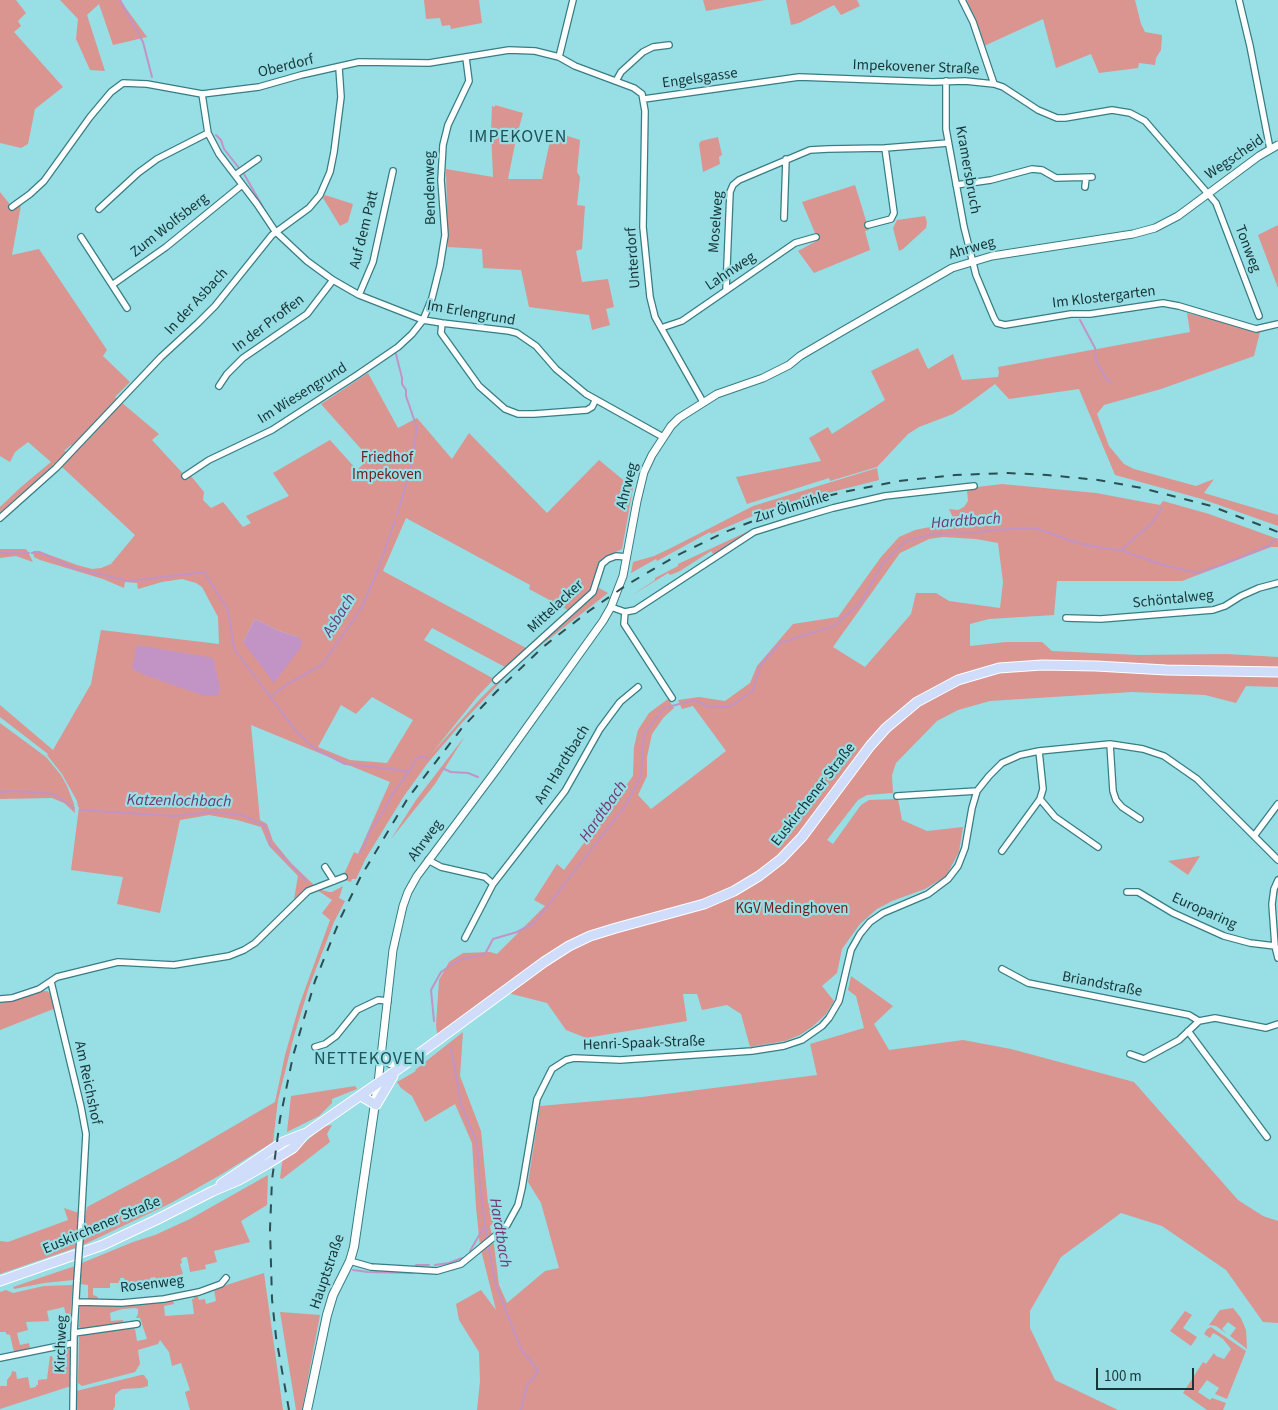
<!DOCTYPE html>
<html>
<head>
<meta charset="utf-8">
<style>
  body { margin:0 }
  #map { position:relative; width:1278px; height:1410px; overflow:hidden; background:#97dee5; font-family:"Source Sans 3",sans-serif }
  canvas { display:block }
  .scale { position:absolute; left:1096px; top:1368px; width:98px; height:22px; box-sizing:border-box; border:2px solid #173437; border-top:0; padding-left:6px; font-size:15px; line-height:18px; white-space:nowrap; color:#173437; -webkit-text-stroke:4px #97dee5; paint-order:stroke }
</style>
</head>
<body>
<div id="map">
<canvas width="1278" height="1410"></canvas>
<div class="scale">100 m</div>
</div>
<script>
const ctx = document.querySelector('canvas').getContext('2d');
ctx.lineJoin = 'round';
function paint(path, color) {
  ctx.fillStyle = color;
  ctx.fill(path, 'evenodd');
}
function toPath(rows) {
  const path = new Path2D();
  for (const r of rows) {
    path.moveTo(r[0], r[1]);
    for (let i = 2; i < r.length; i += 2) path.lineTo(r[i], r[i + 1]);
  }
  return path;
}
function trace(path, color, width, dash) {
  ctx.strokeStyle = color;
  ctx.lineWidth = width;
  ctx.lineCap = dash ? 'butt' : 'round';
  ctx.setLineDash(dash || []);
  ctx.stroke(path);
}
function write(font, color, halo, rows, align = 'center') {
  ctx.font = font + ' "Source Sans 3",sans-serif';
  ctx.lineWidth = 4.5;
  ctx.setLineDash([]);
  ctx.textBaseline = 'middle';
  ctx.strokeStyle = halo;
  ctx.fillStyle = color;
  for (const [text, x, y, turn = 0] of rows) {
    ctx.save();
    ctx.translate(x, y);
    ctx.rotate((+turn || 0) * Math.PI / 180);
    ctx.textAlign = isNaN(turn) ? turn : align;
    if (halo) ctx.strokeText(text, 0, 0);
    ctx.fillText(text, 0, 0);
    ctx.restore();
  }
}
paint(toPath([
  [0,0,16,0,26,13,18,21,21,26,14,32,63,87,35,109,28,144,21,148,0,143],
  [60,0,120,0,147,37,113,45,99,4,87,15,105,71,90,70,76,39,78,19],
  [424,0,479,0,482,23,451,29,450,25,442,26,440,18,426,19],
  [703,0,765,0,706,11],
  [786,0,857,0,860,6,841,15,834,5,799,23,791,25],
  [967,0,1135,0,1141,24,1145,32,1162,35,1161,50,1156,58,1155,65,1139,63,1138,68,1099,73,1091,54,1056,68,1043,19,984,46],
  [495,105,523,113,516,139,508,179,542,179,552,131,580,140,577,172,580,177,577,205,585,206,582,249,576,251,582,282,608,279,614,307,606,309,610,325,592,330,589,315,529,307,521,270,483,268,482,249,448,247,446,169,493,177,491,131,492,106,495,107],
  [718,137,722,155,719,157,720,164,703,172,699,144,701,141],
  [855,185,869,230,865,231,870,250,814,273,798,251,818,240,802,202],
  [0,192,12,207,21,205,12,255,39,249,107,350,103,356,130,382,115,397,159,434,152,440,187,478,191,476,204,492,203,500,211,508,223,502,243,527,251,523,246,516,289,496,273,473,330,440,357,470,369,458,321,404,368,373,398,428,417,418,452,459,469,433,547,513,599,460,633,488,622,549,605,557,599,564,591,591,568,610,529,589,530,585,406,518,383,571,526,648,505,667,432,628,424,640,494,679,477,697,432,753,480,699,508,671,592,598,599,588,608,593,536,649,509,673,460,725,427,764,404,796,366,858,356,879,352,879,351,882,345,880,344,874,354,852,358,854,390,782,251,725,260,820,267,824,273,841,291,863,314,885,306,889,294,899,298,876,269,846,261,827,237,820,209,815,180,820,160,913,117,904,123,877,71,870,79,807,78,807,77,801,62,774,47,755,48,754,0,717,0,705,53,750,91,684,101,630,219,644,218,617,202,587,196,583,182,579,162,582,138,589,137,583,125,582,124,588,103,579,40,560,34,557,33,551,39,551,77,565,92,569,101,568,111,564,135,535,62,467,77,450,71,445,64,451,67,452,0,515,0,507,21,487,51,462,28,442,15,452,10,462,0,456],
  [255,619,279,631,298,637,243,642],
  [372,697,413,720,387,763,350,760,318,747,341,705,356,714],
  [325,195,353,204,348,222,340,226,323,198],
  [925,216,927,222,926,228,903,249,899,251,893,228,897,220],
  [1278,225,1278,288,1258,235],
  [1187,313,1260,332,1254,356,1161,389,1104,405,1097,414,1109,446,1124,464,1134,469,1196,486,1214,479,1204,493,1278,515,1278,526,1202,499,1115,475,1079,389,1009,399,995,384,968,404,953,414,919,427,908,434,877,467,830,481,829,478,747,504,736,477,821,461,809,438,828,427,832,434,885,400,871,371,918,348,928,369,953,354,962,380,998,377,999,373,998,367,1190,332],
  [877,468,879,480,804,499,804,498,762,512,711,534,710,532,657,561,656,559,631,573,633,562,654,556,671,548,753,506],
  [1002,484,1096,493,1160,505,1163,501,1209,514,1278,539,1278,547,1271,547,1182,581,1057,581,1054,615,989,619,970,624,970,646,1006,642,1042,642,1052,651,1138,655,1227,654,1278,657,1278,687,1246,686,1236,703,1205,695,1132,692,990,701,958,710,937,721,896,763,892,775,893,793,867,795,858,800,827,840,833,844,861,805,869,800,898,799,902,820,927,831,963,827,959,852,946,876,925,889,892,901,877,909,860,924,842,949,837,973,822,986,834,1001,826,1014,812,1027,800,1035,785,1041,750,1047,741,1014,727,1005,702,1010,697,994,683,994,687,1021,586,1038,566,1030,547,1003,504,992,438,1041,436,1025,439,980,449,962,463,953,490,952,497,954,545,906,534,900,557,864,564,870,633,776,634,747,638,730,649,713,668,699,674,708,664,717,652,734,647,757,647,776,638,795,651,809,726,751,693,706,682,709,678,700,699,697,725,701,750,683,757,666,793,624,838,617,881,557,899,537,915,530,955,522,949,509,958,510,964,507,968,501,967,490,969,488],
  [943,537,976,539,998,543,1003,582,1000,608,949,601,936,593,916,593,911,614,865,667,833,647,900,553,929,539],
  [753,529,714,555,711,551,680,571,670,575,668,573,631,596,655,580,655,578,678,566,678,564],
  [0,549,25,549,27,550,33,562,16,556,0,558],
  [0,723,46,757,61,775,67,786,74,804,75,813,64,803,52,798,0,799],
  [465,736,435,784,391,839,416,800],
  [1200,856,1188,875,1168,861],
  [343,886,339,898,345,901,334,922,309,987,294,1036,278,1100,273,1142,222,1174,171,1203,83,1245,83,1226,87,1207,177,1159,275,1102,285,1055,299,1006,330,920,322,913,332,900,317,890,318,889,329,892,332,892],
  [851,976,893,1006,874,1024,889,1050,963,1040,1011,1049,1134,1082,1238,1200,1263,1216,1278,1221,1278,1323,1263,1322,1226,1270,1162,1226,1121,1213,1061,1257,1030,1311,1030,1328,1055,1380,1118,1410,477,1410,480,1381,479,1352,459,1320,456,1304,481,1290,496,1310,480,1246,476,1207,472,1143,455,1104,425,1122,412,1096,401,1088,397,1082,416,1071,415,1070,463,1032,460,1076,481,1131,488,1203,502,1215,490,1226,494,1245,499,1285,507,1303,545,1271,559,1268,541,1203,528,1182,540,1106,642,1097,817,1075,810,1044,864,1028,856,996,848,990],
  [41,991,47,991,52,995,56,1008,0,1030,0,1002],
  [355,1086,357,1089,332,1099,332,1103,319,1116,287,1132,291,1096],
  [332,1125,327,1134,330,1142,282,1179,280,1178,283,1156,305,1142,325,1126],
  [268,1175,267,1205,241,1221,250,1242,214,1251,217,1262,205,1265,206,1269,190,1272,187,1257,184,1257,181,1259,182,1263,180,1264,183,1274,157,1280,155,1277,150,1278,150,1280,131,1284,130,1282,125,1283,124,1278,120,1278,121,1283,110,1283,110,1288,93,1288,93,1295,98,1297,98,1300,88,1300,88,1285,80,1284,82,1263,133,1242,155,1235,190,1219],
  [64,1208,79,1213,75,1248,0,1274,0,1241,8,1242,68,1220],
  [75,1266,74,1280,44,1283,14,1289,13,1287],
  [264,1273,283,1410,190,1410,185,1392,190,1390,181,1363,172,1366,169,1352,160,1340,158,1344,138,1350,140,1364,135,1372,82,1386,78,1383,79,1337,82,1333,133,1327,135,1329,137,1341,147,1339,140,1318,136,1318,138,1314,138,1309,135,1308,122,1309,110,1313,111,1321,123,1320,123,1324,82,1329,79,1327,80,1304,173,1300,174,1304,164,1306,165,1316,194,1314,192,1299,194,1299,193,1295,197,1294,199,1300,205,1299,206,1304,216,1301,214,1289],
  [73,1285,70,1318,67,1319,64,1307,47,1311,49,1321,26,1322,28,1330,17,1333,20,1345,29,1343,30,1348,14,1352,10,1335,6,1334,6,1332,0,1332,0,1292,6,1290,13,1293,44,1286],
  [1233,1308,1241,1318,1246,1330,1247,1349,1230,1336,1236,1328,1228,1322,1222,1329,1227,1334,1216,1326,1209,1325,1220,1310],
  [1185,1311,1192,1315,1183,1328,1197,1337,1191,1346,1170,1331],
  [280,1312,320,1315,302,1410,296,1410],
  [1211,1327,1246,1351,1227,1399,1215,1394,1219,1388,1207,1380,1198,1392,1210,1400,1212,1398,1226,1403,1223,1410,1207,1410,1183,1393,1203,1362,1206,1364,1214,1353,1216,1356,1224,1359,1231,1349,1223,1339,1217,1335,1213,1333,1210,1338,1204,1334,1207,1329],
  [66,1347,70,1350,72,1362,71,1386,0,1409,0,1386,7,1386,7,1380,11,1375,12,1371,16,1372,17,1379,28,1377,30,1388,36,1387,36,1385,38,1385,38,1380,47,1379,50,1356,52,1356,55,1368,67,1367,64,1352,62,1353,61,1349],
  [141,1375,144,1375,148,1381,148,1386,141,1388,122,1389,118,1392,115,1395,115,1406,113,1410,76,1410,76,1391]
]), '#da9590');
paint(toPath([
  [255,619,279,631,298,637,302,641,301,647,274,683,243,642],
  [137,645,213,658,220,688,218,696,205,696,147,676,132,669]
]), '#c294c6');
trace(toPath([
  [120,0,143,42,152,77],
  [216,135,221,140,224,149,239,168],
  [244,174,263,207],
  [1080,320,1095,348,1096,361,1107,380,1111,382],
  [396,354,402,378,402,384,406,390,406,396,417,428,408,478,397,515],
  [1121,550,1151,524,1162,508],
  [0,553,29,553],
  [32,553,39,552,73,568,129,581,204,572,228,610,234,649,296,731,314,748,345,764,400,770,409,772,416,759,423,756,428,759],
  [270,697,287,684,322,665,362,607,378,570,395,520],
  [442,768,451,772,468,773,478,777],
  [0,792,14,791,54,794,74,808],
  [80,810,175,816,211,812,242,815,265,826,271,846,277,850,306,881],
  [360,852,364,847,369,833,383,812,393,793,409,772],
  [434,1021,431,990,441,972,459,960,485,954,493,939,517,932,534,923,626,805,641,775,644,734,664,708,695,700,709,707,729,707,753,691,760,666,780,643,834,626,862,601,883,563,906,541,933,534,976,533,991,530,1035,528,1075,542,1096,547,1120,550,1163,565,1197,573,1224,564,1268,546,1276,539],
  [451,1048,461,1104,477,1143,480,1187,487,1240],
  [488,1245,496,1286,522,1351,538,1370,536,1375,527,1385,521,1410],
  [470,1251,484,1227],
  [416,1265,429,1265],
  [435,1265,449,1263,462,1258],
  [353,1270,368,1272,413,1273]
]), '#c294c6', 2);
const minor = toPath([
  [962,0,973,22,994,84],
  [1239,0,1250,46,1270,149],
  [559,57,573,0],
  [616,81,621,72,643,52,653,47,669,45],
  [946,81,946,129,964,227,976,275,994,318,997,323,1005,325,1071,314,1090,314,1163,303,1179,306,1256,329,1278,324],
  [202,94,208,133,219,154,257,204,275,231,307,261,333,280,359,295,423,320,442,323,509,331,517,333,536,346,556,369,586,394,663,437],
  [644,99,799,77,933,82,965,81,994,84,1003,87,1038,110,1057,118,1065,118,1112,110,1130,113,1145,121,1216,203,1259,316],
  [235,175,258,159],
  [956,185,991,180,1032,169,1042,170,1056,178,1092,177],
  [1085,187,1086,178],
  [12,207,30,194,44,181,90,117,111,92,123,83,147,84,202,94,259,87,301,75,359,62,429,63,509,50,535,51,559,57,575,66,634,88,642,94,645,111,643,227,650,297,655,317,703,402],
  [99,209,138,173,157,159,208,133],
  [784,218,786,159],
  [868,225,891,219,894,213,885,148],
  [81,237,127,308],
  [112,285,166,247,242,185],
  [726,290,730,192,733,185,739,180,810,150,828,149,885,148,948,143],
  [359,295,373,262,393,171],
  [442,323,441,333,479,386,505,409,518,414,534,414,587,410,592,407,595,401],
  [661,328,682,321,795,243,816,237],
  [219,386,227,374,243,358,307,314,333,280],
  [185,476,209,460,272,430,357,375,398,347,412,334,423,320,432,298,440,266,445,235,441,180,443,145,448,125,469,81,466,58],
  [0,518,56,468,161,357,198,323,215,306,272,235,309,208,320,195,330,172,334,152,341,97,339,68],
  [611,607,625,612,635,610,754,532,789,521,833,508,885,496,974,486],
  [625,612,624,624,672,698],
  [1066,618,1101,619,1213,610,1225,606,1241,596,1259,588,1278,583],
  [496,680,593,592,602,564,608,559,616,556,627,557],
  [1110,744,1113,791,1116,800,1122,807,1140,819],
  [897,796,977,791],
  [1040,799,1055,817,1098,847],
  [1254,836,1278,804],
  [1002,851,1040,799,1043,789,1039,751],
  [428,860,441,867,485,877,493,884],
  [325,867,334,881],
  [1278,880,1274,889,1272,904,1275,946,1278,958],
  [1127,892,1138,892,1173,913,1224,936,1250,943,1275,946],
  [465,938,493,884,565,791,600,729,620,702,638,687],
  [1002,969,1028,983,1189,1015,1199,1021,1215,1018,1266,1028,1278,1024],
  [51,982,81,1107,86,1134,81,1224],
  [0,999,12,998,39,989,57,977,118,962,174,965,229,956,244,950,255,943,308,891,344,877],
  [1188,1031,1267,1137],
  [315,1047,325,1044,336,1036,357,1010,378,1000,388,1001],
  [1130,1054,1144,1059,1179,1040,1199,1021],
  [350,1261,371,1267,437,1271,461,1264,500,1232,507,1225,518,1205,522,1188,537,1099,552,1069,566,1060,574,1058,620,1060,752,1051,784,1046,802,1040,822,1026,829,1018,839,1001,851,950,860,934,870,922,883,913,928,894,948,879,958,866,965,848,972,808,977,791,989,776,1002,763,1020,755,1039,751,1110,744,1143,749,1164,756,1197,779,1278,860],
  [76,1302,122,1303,164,1299,199,1292,221,1284,226,1278],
  [74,1333,137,1324],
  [0,1358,74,1343],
  [73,1410,74,1333,77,1280]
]);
const tertiary = toPath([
  [382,1057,389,1063,401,1068],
  [378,1083,393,950,403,906,408,892,417,876,497,769,603,621,611,607,623,576,637,501,644,472,652,455,671,426,679,418,717,394,763,378,789,365,800,356,841,332,952,268,992,256,1133,234,1155,228,1178,216,1259,156,1278,145]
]);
const secondary = toPath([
  [307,1410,327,1315,333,1295,350,1261,354,1247,378,1083]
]);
const primary = toPath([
  [361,1096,376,1105,393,1076],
  [221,1184,283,1142,303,1134],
  [0,1281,103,1245,156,1220,213,1191,239,1180,267,1164,293,1148,305,1134,397,1070,544,962,569,946,590,936,616,928,704,904,734,891,759,876,781,859,802,837,870,746,886,728,917,702,958,680,999,668,1042,665,1096,666,1166,670,1278,672]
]);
trace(minor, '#367d84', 8);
trace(tertiary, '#367d84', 9);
trace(secondary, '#367d84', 10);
trace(primary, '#fff', 11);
trace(minor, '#fff', 5.5);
trace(tertiary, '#fff', 7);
trace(secondary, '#fff', 8);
trace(primary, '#cfddfa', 9);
trace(toPath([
  [289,1410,276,1337,272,1299,270,1229,272,1180,280,1119,293,1056,315,981,341,917,360,878,408,798,462,728,496,692,543,647,589,611,628,584,678,555,725,532,784,509,813,500,843,492,899,481,955,475,1008,473,1047,475,1098,480,1142,488,1211,506,1278,532]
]), '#2b4f53', 2, [9, 9]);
const minorBridge = toPath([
  [77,1280,81,1224]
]);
trace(minorBridge, '#367d84', 8, []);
trace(minorBridge, '#fff', 5.5);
write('15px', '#173437', '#97dee5', [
  ["Oberdorf",286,67,-14],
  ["Impekovener Straße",916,68,2],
  ["Engelsgasse",700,79,-8],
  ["Wegscheid",1235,158,-34],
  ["Kramersbruch",967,170,80],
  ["Bendenweg",431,188,-91],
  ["Moselweg",717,222,-86],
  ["Zum Wolfsberg",170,226,-38],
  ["Auf dem Patt",365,230,-76],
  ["Ahrweg",972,249,-16],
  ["Tonweg",1247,249,69],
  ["Unterdorf",634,258,-94],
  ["Lahnweg",731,272,-34],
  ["Im Klostergarten",1104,298,-7],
  ["In der Asbach",197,302,-47],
  ["Im Erlengrund",471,314,10],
  ["In der Proffen",269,324,-37],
  ["Im Wiesengrund",303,394,-32],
  ["Ahrweg",628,486,-75],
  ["Zur Ölmühle",792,508,-17],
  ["Schöntalweg",1173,600,-6],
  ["Mittelacker",556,607,-43],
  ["Am Hardtbach",563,765,-58],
  ["Euskirchener Straße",814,795,-52],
  ["Ahrweg",426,841,-54],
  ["Europaring",1204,912,24],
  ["Briandstraße",1102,985,11],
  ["Henri-Spaak-Straße",644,1044,-2],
  ["Am Reichshof",87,1083,78],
  ["Euskirchener Straße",102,1226,-23],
  ["Hauptstraße",328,1272,-71],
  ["Rosenweg",152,1285,-7],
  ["Kirchweg",62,1344,-88]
]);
write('15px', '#711e1f', '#97dee5', [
  ["Friedhof",387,459],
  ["Impekoven",387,476],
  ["KGV Medinghoven",792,910]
]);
write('italic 16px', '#6f3774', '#97dee5', [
  ["Hardtbach",966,522,-4],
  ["Asbach",340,616,-58],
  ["Katzenlochbach",179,802,1],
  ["Hardtbach",604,812,-55],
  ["Hardtbach",499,1233,81]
]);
ctx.letterSpacing = '1px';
write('18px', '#1d5359', '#97dee5', [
  ["IMPEKOVEN",518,138],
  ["NETTEKOVEN",370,1060]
]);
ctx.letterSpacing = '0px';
</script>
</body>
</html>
